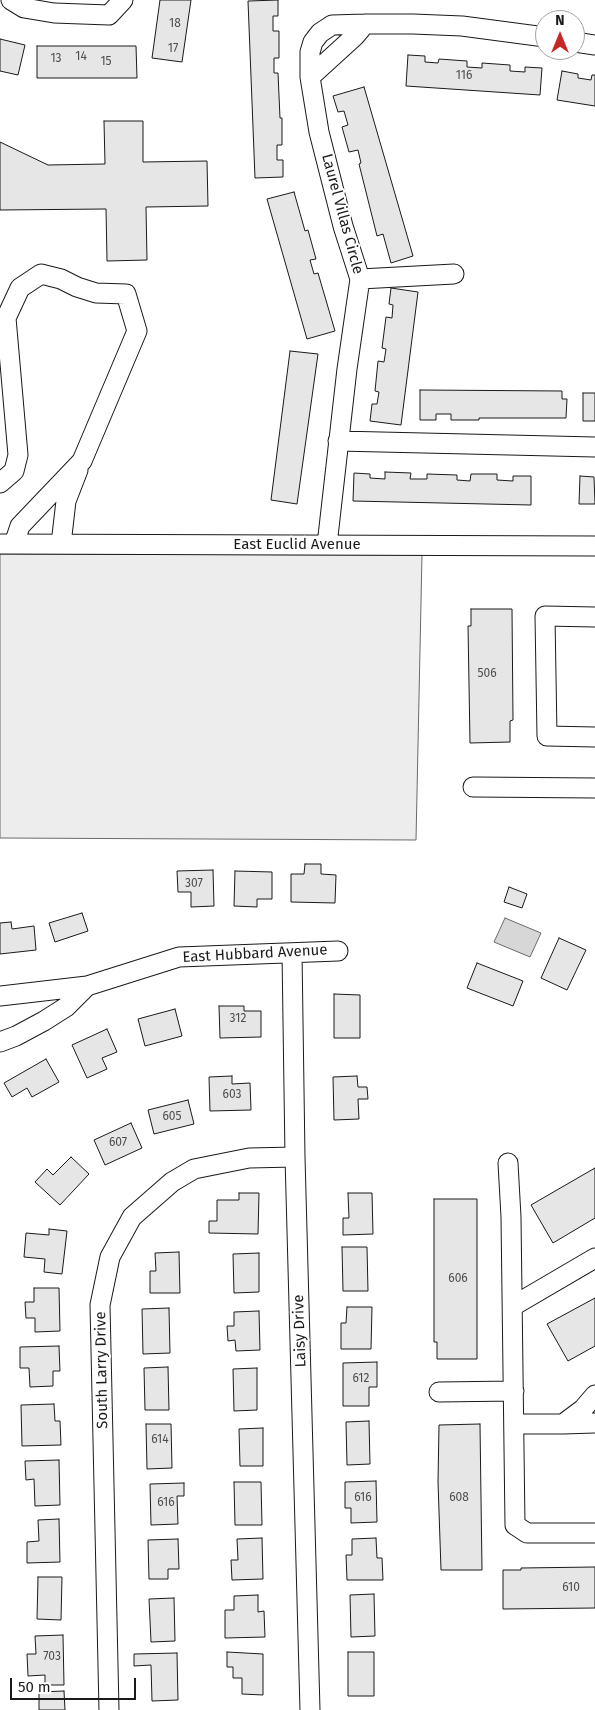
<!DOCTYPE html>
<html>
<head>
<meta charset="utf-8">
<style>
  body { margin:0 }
  #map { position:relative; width:595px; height:1710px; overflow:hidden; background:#fff; font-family:"Fira Sans",sans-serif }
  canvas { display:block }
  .north { position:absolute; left:535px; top:10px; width:50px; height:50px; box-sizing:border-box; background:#fff; border:1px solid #a3a3a3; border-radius:50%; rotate:0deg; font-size:14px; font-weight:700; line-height:20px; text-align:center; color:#1a1a1a }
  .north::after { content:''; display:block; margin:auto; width:18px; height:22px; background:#c62828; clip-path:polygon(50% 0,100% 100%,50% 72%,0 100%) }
  .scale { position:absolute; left:10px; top:1678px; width:126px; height:22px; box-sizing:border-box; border:2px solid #1a1a1a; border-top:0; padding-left:6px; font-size:15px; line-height:18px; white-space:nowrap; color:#1a1a1a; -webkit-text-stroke:4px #fff; paint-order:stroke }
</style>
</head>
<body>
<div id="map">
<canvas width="595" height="1710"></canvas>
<div class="north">N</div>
<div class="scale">50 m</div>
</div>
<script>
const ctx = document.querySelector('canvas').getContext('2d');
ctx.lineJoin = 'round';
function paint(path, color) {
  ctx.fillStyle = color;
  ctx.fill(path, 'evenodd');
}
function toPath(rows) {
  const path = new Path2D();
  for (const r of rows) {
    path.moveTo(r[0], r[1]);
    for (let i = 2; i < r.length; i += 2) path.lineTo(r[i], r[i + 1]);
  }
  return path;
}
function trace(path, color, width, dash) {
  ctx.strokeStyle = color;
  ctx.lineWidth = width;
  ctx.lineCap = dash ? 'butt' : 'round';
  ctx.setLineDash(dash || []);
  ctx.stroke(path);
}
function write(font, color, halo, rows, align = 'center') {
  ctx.font = font + ' "Fira Sans",sans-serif';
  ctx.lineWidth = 4;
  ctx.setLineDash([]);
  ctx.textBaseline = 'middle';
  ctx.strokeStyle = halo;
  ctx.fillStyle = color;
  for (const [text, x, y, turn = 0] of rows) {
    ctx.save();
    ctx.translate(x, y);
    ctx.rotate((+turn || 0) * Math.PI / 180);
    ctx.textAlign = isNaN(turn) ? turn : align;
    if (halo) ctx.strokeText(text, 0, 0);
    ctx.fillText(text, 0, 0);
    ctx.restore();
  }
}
const green = toPath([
  [0,554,422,555,416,840,0,838,0,554]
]);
paint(green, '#ededed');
trace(green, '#6a6a6a', 1);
const water = toPath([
  [505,918,541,933,530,957,494,942,505,918]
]);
paint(water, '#d7d7d7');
trace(water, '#6a6a6a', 1);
const building = toPath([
  [160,0,191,0,182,62,152,58,160,0],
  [278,0,278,16,273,16,273,31,279,31,279,58,274,58,274,73,278,73,280,118,282,118,282,145,277,145,277,160,283,160,283,177,255,178,248,1,278,0],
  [0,39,25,45,18,75,0,71,0,39],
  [37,46,136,46,137,78,37,78,37,46],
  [408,55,425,56,425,62,438,63,439,59,467,61,467,67,482,68,482,63,510,65,510,71,525,72,525,67,542,68,540,95,406,86,408,55],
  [562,71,578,74,578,78,591,80,592,75,595,75,595,106,557,100,562,71],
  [364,87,413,256,391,263,383,234,377,236,359,164,361,163,358,150,349,152,342,127,348,125,344,111,338,112,333,96,364,87],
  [104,121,143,121,143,162,207,161,208,206,146,207,147,260,107,261,106,209,0,210,0,142,48,165,105,164,104,121],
  [294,192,305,231,308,230,316,259,310,260,314,274,318,273,335,331,307,339,267,199,294,192],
  [391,288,418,292,401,425,370,421,372,404,377,404,379,392,375,391,378,361,384,362,386,349,382,348,386,317,392,318,393,305,389,304,391,288],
  [290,351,318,354,297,504,271,500,290,351],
  [420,390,562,391,562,399,567,399,566,418,479,418,479,420,451,420,451,414,436,414,436,420,420,420,420,390],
  [583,393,595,393,595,421,583,421,583,393],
  [385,472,411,473,410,479,427,479,427,474,457,475,457,480,470,481,471,474,497,474,497,480,513,481,513,476,531,476,531,505,353,501,354,473,370,474,370,478,385,479,385,472],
  [580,476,594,477,595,504,579,504,580,476],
  [471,609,512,609,513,720,510,721,510,742,470,743,468,626,471,626,471,609],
  [305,864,321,864,321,874,336,875,335,903,291,902,291,874,304,874,305,864],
  [213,870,214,906,191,907,191,892,178,892,177,871,213,870],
  [235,871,272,872,272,899,257,899,257,907,234,906,235,871],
  [509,887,527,894,522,908,504,902,509,887],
  [82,913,88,931,55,942,49,923,82,913],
  [11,922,12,929,34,926,36,950,0,954,0,923,11,922],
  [559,938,586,950,567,990,541,978,559,938],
  [477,963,523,981,513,1006,467,988,477,963],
  [334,994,360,995,360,1038,334,1038,334,994],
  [219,1006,244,1006,244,1011,261,1011,261,1037,220,1038,219,1006],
  [175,1009,182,1036,145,1046,138,1019,175,1009],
  [107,1029,117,1052,102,1058,107,1069,87,1078,72,1045,107,1029],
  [46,1059,59,1082,32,1097,27,1088,12,1097,4,1083,46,1059],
  [232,1076,232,1084,250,1083,251,1110,210,1111,209,1077,232,1076],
  [357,1076,358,1087,367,1087,368,1099,358,1099,359,1119,334,1120,333,1077,357,1076],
  [188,1100,194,1124,154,1134,148,1110,188,1100],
  [131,1123,142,1148,105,1165,94,1140,131,1123],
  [71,1157,89,1174,60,1205,35,1182,47,1169,53,1175,71,1157],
  [595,1168,595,1218,553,1243,531,1205,595,1168],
  [239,1193,259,1193,258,1234,209,1233,209,1221,217,1221,217,1200,239,1200,239,1193],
  [348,1193,372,1193,373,1234,343,1235,343,1218,349,1218,348,1193],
  [434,1199,477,1199,477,1359,437,1359,437,1342,434,1342,434,1199],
  [49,1229,67,1231,62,1274,44,1272,45,1259,24,1257,26,1233,49,1235,49,1229],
  [342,1247,367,1247,368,1291,343,1291,342,1247],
  [179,1252,180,1293,150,1293,150,1271,156,1271,155,1253,179,1252],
  [259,1253,259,1292,234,1293,233,1254,259,1253],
  [34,1288,59,1288,60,1331,35,1332,35,1318,26,1318,25,1302,34,1302,34,1288],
  [595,1298,595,1346,568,1361,547,1324,595,1298],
  [347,1307,372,1307,371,1349,341,1349,341,1323,346,1323,347,1307],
  [169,1308,170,1353,143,1354,142,1309,169,1308],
  [259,1311,260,1350,236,1351,235,1340,228,1341,227,1326,234,1326,234,1312,259,1311],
  [59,1346,60,1371,53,1371,53,1386,30,1387,29,1368,20,1368,20,1347,59,1346],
  [377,1362,377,1387,369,1387,369,1406,343,1406,343,1363,377,1362],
  [168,1367,169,1410,145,1410,144,1368,168,1367],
  [257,1368,257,1410,234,1411,233,1369,257,1368],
  [54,1404,55,1421,60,1421,61,1445,22,1446,21,1405,54,1404],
  [369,1421,370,1464,347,1465,346,1422,369,1421],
  [146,1424,171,1424,172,1468,147,1469,146,1424],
  [480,1424,482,1570,441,1570,438,1482,439,1425,480,1424],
  [263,1428,263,1466,240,1466,239,1429,263,1428],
  [59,1460,60,1505,35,1506,34,1479,26,1480,25,1461,59,1460],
  [376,1481,377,1522,351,1523,351,1508,345,1508,345,1482,376,1481],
  [234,1482,261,1482,262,1525,235,1525,234,1482],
  [184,1483,184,1496,177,1496,178,1524,151,1525,150,1484,184,1483],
  [59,1519,60,1562,27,1563,27,1542,39,1541,38,1520,59,1519],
  [262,1538,263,1579,232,1580,231,1560,238,1560,237,1539,262,1538],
  [376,1538,377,1558,382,1558,383,1580,347,1580,346,1555,352,1555,352,1539,376,1538],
  [178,1539,179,1569,168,1569,168,1579,149,1579,148,1540,178,1539],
  [595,1567,595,1608,503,1609,503,1570,521,1570,521,1568,595,1567],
  [38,1577,62,1577,61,1620,37,1619,38,1577],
  [374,1594,375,1636,351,1637,350,1595,374,1594],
  [258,1595,258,1612,264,1611,265,1637,225,1638,225,1610,234,1610,234,1596,258,1595],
  [174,1598,175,1641,151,1642,149,1599,174,1598],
  [63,1635,64,1685,45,1685,45,1675,28,1676,27,1654,36,1654,35,1636,63,1635],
  [227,1652,263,1654,263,1695,242,1694,242,1678,233,1678,233,1667,227,1667,227,1652],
  [348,1652,374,1652,374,1696,348,1696,348,1652],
  [177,1653,178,1700,152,1701,151,1665,134,1666,134,1654,177,1653],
  [64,1691,65,1710,39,1710,39,1692,64,1691]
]);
paint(building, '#e6e6e6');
trace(building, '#1a1a1a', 1);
const minor = toPath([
  [11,0,24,8,54,13,109,15,123,0],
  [575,42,595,45],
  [310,77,355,36,365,24],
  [360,279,454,274],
  [338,441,595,447],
  [0,483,14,471,18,455,6,318,20,288,41,274,61,279,77,287,96,293,126,294,137,331,82,461,20,526,14,544],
  [0,544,595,546],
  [61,544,66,501,78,470],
  [327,545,347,369,360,279,343,226,319,132,310,77,310,52,313,42,320,33,332,25,365,24,413,24,462,26,545,37],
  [595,617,545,616,547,736,595,737],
  [473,787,595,788],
  [292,953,295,1157,310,1710],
  [87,986,179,957,338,951],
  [0,996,87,986,66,1007,44,1021,16,1036,0,1042],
  [508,1163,511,1217,515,1525,527,1533,595,1533],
  [513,1306,595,1258],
  [439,1392,514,1391],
  [514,1424,563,1424,583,1409,595,1395],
  [563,1424,595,1423],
  [109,1710,100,1305,110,1257,132,1217,172,1182,194,1169,249,1158,295,1157]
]);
trace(minor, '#1a1a1a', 21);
trace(minor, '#fff', 19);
write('12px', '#4d4d4d', null, [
  ["18",175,24],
  ["17",173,49],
  ["14",81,57],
  ["13",56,59],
  ["15",106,62],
  ["116",464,76],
  ["506",487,674],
  ["307",194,884],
  ["312",238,1019],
  ["603",232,1095],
  ["605",172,1117],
  ["607",118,1143],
  ["606",458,1279],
  ["612",361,1379],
  ["614",160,1440],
  ["616",363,1498],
  ["608",459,1498],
  ["616",166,1503],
  ["610",571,1588],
  ["703",52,1657]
]);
write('15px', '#1a1a1a', '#fff', [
  ["Laurel Villas Circle",342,214,75],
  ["East Euclid Avenue",297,545],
  ["East Hubbard Avenue",255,954,-3],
  ["Laisy Drive",300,1331,-92],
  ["South Larry Drive",102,1370,-91]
]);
</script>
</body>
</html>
